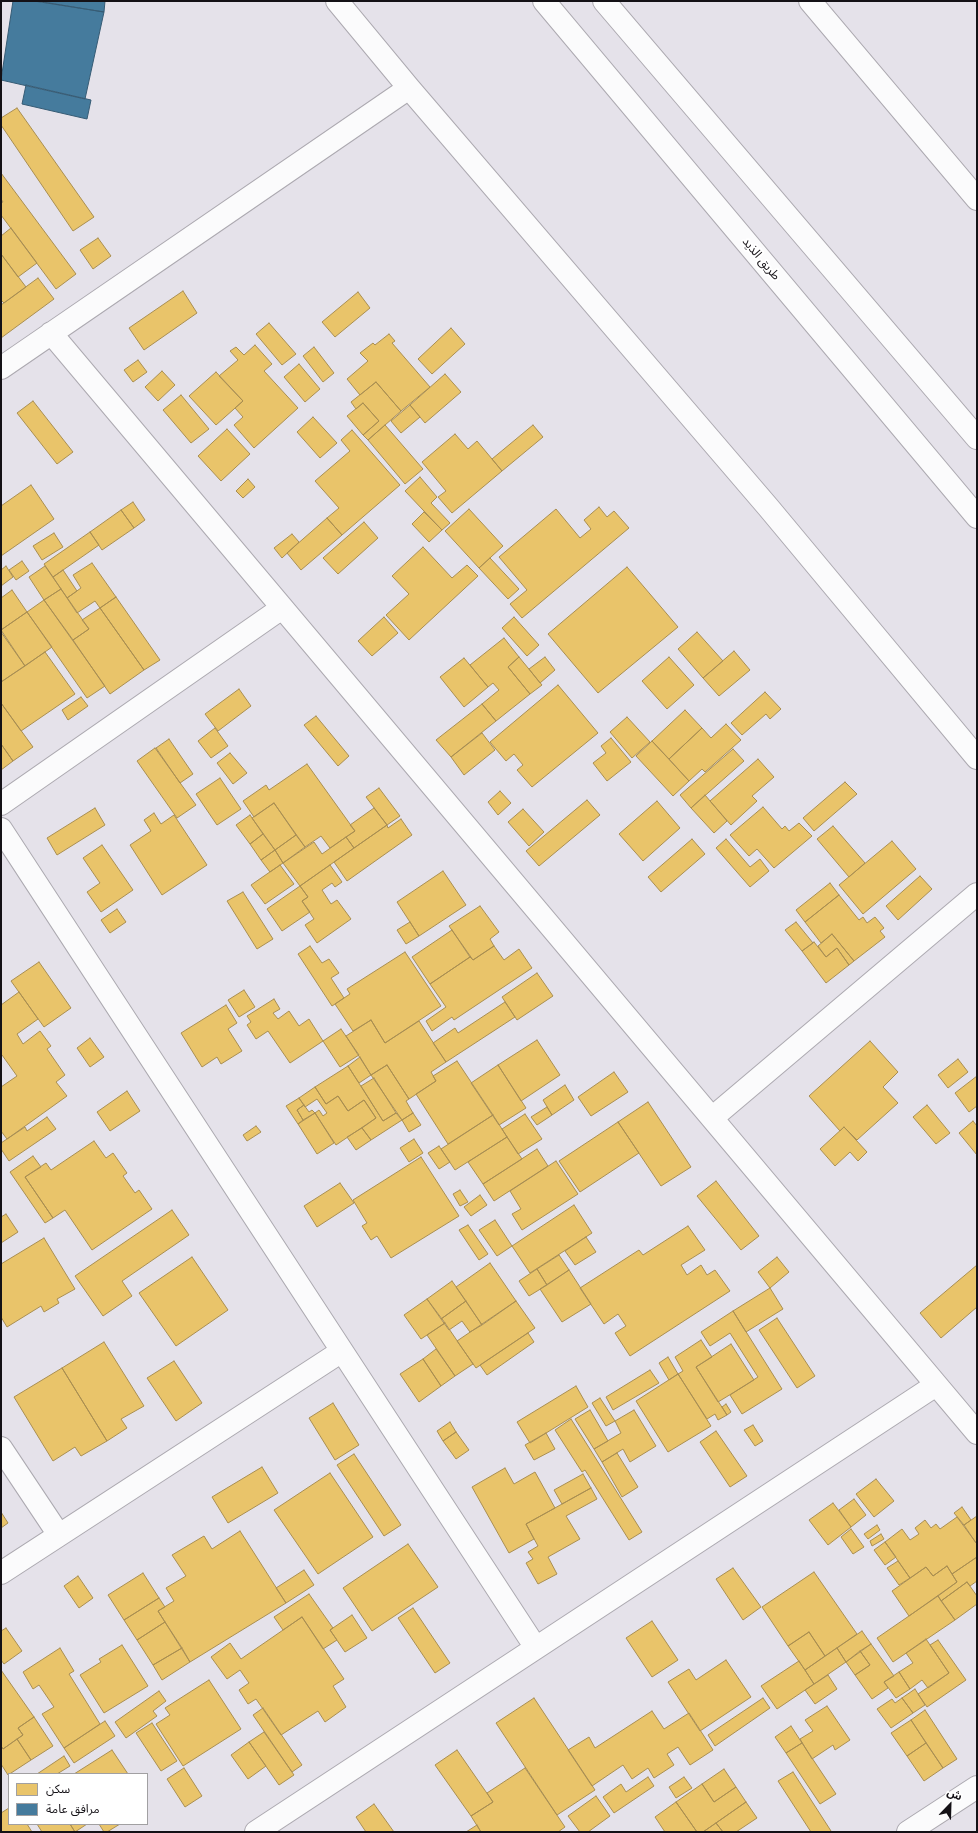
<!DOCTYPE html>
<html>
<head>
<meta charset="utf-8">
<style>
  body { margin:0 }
  #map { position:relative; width:978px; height:1833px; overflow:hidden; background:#e5e2ea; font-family:"Open Sans","Noto Sans Arabic",sans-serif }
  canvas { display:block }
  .frame { position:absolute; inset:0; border:2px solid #141116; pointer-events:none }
  .legend { position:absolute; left:8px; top:1773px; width:140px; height:52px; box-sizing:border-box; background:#fff; border:1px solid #a1a0a2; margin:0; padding:5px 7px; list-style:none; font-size:12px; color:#141116 }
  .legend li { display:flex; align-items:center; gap:8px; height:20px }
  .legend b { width:20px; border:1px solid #a1a0a2 }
  .north { position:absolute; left:930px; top:1785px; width:40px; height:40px; -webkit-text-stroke:3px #fff; paint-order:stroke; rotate:23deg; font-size:11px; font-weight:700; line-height:16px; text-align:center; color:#141116 }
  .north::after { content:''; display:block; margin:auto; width:14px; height:18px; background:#141116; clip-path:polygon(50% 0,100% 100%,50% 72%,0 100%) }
</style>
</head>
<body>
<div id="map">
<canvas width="978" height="1833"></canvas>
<div class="frame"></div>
<ul class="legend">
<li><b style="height:11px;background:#e9c46a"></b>سكن</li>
<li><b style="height:11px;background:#457b9d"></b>مرافق عامة</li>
</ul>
<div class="north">ش</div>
</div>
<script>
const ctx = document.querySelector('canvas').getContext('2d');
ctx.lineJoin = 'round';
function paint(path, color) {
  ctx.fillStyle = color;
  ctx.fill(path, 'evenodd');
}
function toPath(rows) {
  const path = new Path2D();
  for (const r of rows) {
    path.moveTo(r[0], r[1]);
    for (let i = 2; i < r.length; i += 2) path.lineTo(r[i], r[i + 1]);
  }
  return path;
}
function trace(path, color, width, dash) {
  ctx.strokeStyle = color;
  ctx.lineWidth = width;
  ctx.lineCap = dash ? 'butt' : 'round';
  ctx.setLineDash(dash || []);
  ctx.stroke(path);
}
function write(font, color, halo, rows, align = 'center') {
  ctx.font = font + ' "Open Sans","Noto Sans Arabic",sans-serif';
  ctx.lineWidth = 4;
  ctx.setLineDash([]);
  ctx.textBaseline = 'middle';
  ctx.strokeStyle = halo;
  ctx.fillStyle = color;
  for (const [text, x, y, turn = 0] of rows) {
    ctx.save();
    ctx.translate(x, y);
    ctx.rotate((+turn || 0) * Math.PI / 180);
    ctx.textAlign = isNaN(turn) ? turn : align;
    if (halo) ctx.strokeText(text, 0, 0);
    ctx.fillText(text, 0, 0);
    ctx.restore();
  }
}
const homes = toPath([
  [17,108,94,217,73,231,1,125,1,118,17,108],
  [1,173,76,274,56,289,1,215,1,203,3,202,1,199,1,173],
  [11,228,37,263,18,277,1,254,1,236,11,228],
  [98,238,111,256,93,269,80,250,98,238],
  [1,254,26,287,4,303,1,300,1,254],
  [38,278,54,299,1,338,1,305,38,278],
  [183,291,197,313,144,350,129,328,183,291],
  [358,292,370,308,335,337,322,322,358,292],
  [269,323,296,354,282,365,256,334,269,323],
  [451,328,465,344,432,374,418,359,451,328],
  [389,334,395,341,392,343,430,387,401,411,376,382,360,395,347,379,368,361,360,353,373,343,375,345,389,334],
  [255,345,272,364,264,371,298,408,254,448,234,425,243,417,235,408,243,401,219,376,238,360,230,351,236,347,244,355,255,345],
  [314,347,334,373,323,382,303,356,314,347],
  [138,360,147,372,133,382,124,370,138,360],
  [299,364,320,389,305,402,284,377,299,364],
  [162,371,175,385,158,401,145,387,162,371],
  [216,372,243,401,216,425,189,396,216,372],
  [445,374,461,392,425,423,410,405,445,374],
  [376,382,401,411,368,440,363,435,379,421,363,403,356,409,351,402,376,382],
  [181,395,209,429,191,443,163,410,181,395],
  [33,401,73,452,57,464,17,413,33,401],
  [363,403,379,421,363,435,347,416,363,403],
  [410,405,420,417,401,433,391,421,410,405],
  [313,417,337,443,320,458,297,432,313,417],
  [385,425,423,469,405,484,368,440,385,425],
  [533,425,543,437,502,471,492,459,533,425],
  [227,429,250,454,221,481,198,456,227,429],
  [352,430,400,485,342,535,327,518,339,508,315,481,350,451,341,440,352,430],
  [455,434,468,449,477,441,502,471,452,513,438,497,446,491,422,462,455,434],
  [420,477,437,497,431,503,450,523,442,530,405,491,420,477],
  [248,479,255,487,243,498,236,491,248,479],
  [31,485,54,519,1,556,1,506,31,485],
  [133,502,145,520,134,528,121,510,133,502],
  [599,507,607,517,614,511,629,528,522,618,510,604,527,590,499,557,556,509,580,538,591,529,584,520,599,507],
  [469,509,503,546,479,568,445,531,469,509],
  [121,510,134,528,102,550,90,532,121,510],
  [424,512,442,530,429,542,412,524,424,512],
  [327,518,342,535,301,570,287,553,327,518],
  [364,522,378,538,338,574,323,558,364,522],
  [90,532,99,545,53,577,44,564,90,532],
  [54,533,63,547,42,560,33,546,54,533],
  [292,534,299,542,282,558,274,548,292,534],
  [423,547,452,578,467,565,478,576,409,640,386,615,409,594,392,576,423,547],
  [490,558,519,589,508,599,479,568,490,558],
  [22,561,29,571,16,580,9,570,22,561],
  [92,563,116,597,100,608,95,601,77,613,67,598,81,588,73,575,92,563],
  [6,566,13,577,1,586,1,570,6,566],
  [45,566,61,589,44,600,29,577,45,566],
  [627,567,678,627,598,693,548,634,627,567],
  [63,570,77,591,67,598,53,577,63,570],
  [61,589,89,629,73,640,44,600,61,589],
  [12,590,27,612,1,630,1,598,12,590],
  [116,597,160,660,144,670,100,608,116,597],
  [44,600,105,686,87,698,27,612,44,600],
  [100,608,144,670,110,694,73,640,89,629,82,620,100,608],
  [27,612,52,647,25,666,1,630,27,612],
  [384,617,398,633,372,656,358,641,384,617],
  [514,617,539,645,527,656,502,628,514,617],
  [1,632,25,666,1,682,1,632],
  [697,632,723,661,703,678,678,649,697,632],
  [504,638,519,657,508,667,530,694,496,721,482,704,499,690,493,683,488,687,470,665,504,638],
  [734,651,750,670,719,696,703,678,734,651],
  [45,652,75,694,21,731,1,703,1,682,45,652],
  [519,657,542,685,530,694,508,667,519,657],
  [545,657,555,670,540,683,529,669,545,657],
  [669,657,694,685,667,709,642,681,669,657],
  [464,658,488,687,464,707,440,677,464,658],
  [558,685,598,733,532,787,517,770,523,765,514,754,506,761,490,742,558,685],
  [239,689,251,706,218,731,205,714,239,689],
  [765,692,781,709,770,719,766,714,742,735,731,723,765,692],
  [81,697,88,706,68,720,62,710,81,697],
  [1,703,33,747,13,761,1,744,1,703],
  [482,704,496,721,451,757,436,740,482,704],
  [685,710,702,728,669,759,652,741,685,710],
  [316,716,349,756,338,766,304,725,316,716],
  [627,717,650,742,632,758,610,732,627,717],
  [726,724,741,740,705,772,702,769,689,781,669,759,702,728,711,738,726,724],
  [215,728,228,746,211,758,198,741,215,728],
  [482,733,495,750,464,775,451,757,482,733],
  [611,738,631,762,607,781,593,763,606,753,601,746,611,738],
  [169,739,193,774,180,783,156,748,169,739],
  [652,741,689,781,673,796,636,756,652,741],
  [1,744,13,761,1,770,1,744],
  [155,748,196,805,177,818,137,761,155,748],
  [733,749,744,761,691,808,680,795,733,749],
  [230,753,247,773,233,784,217,763,230,753],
  [758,759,774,777,752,796,757,801,731,825,710,801,758,759],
  [307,764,355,831,330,848,321,836,305,847,274,803,254,817,243,801,266,785,269,790,307,764],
  [220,778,241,809,217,825,196,794,220,778],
  [845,782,857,794,814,831,803,818,845,782],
  [379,788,400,816,387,825,366,797,379,788],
  [500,791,511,803,498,815,488,802,500,791],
  [705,795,727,821,714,833,691,808,705,795],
  [587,800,600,815,539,866,526,851,587,800],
  [657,801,680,828,643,861,619,834,657,801],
  [274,803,296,835,275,850,252,818,274,803],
  [763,807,782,829,785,826,789,831,799,823,812,836,774,868,757,849,749,856,730,835,763,807],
  [95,808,105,825,57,855,47,838,95,808],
  [374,808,387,825,354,848,346,837,355,831,350,825,374,808],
  [523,809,544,832,529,846,508,822,523,809],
  [154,813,161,824,174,815,207,865,162,895,130,845,151,831,144,820,154,813],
  [250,815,263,834,250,844,236,825,250,815],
  [401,819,412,835,347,881,334,862,387,825,388,828,401,819],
  [833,826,865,863,849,877,817,839,833,826],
  [263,834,275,850,261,860,250,844,263,834],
  [296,835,305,847,283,863,275,850,296,835],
  [346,837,354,848,300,886,283,863,314,842,322,854,346,837],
  [692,839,705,854,661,892,648,877,692,839],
  [726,839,750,867,760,859,769,871,750,887,716,848,726,839],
  [892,841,916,869,863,914,839,885,892,841],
  [102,845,133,890,101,912,87,892,100,883,83,858,102,845],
  [275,850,283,863,270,872,261,860,275,850],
  [280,865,294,884,265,904,251,885,280,865],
  [330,865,342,882,335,887,332,883,322,890,331,904,337,900,351,919,317,943,305,925,314,919,302,901,308,897,300,886,330,865],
  [443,871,466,905,419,936,397,902,443,871],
  [920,876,932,889,898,920,886,906,920,876],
  [830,883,839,895,805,922,796,910,830,883],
  [300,886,308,897,302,901,310,912,282,931,267,909,300,886],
  [243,892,273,939,257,949,227,901,243,892],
  [839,895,859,920,863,917,867,923,875,917,884,928,880,931,885,937,854,961,832,934,821,943,805,922,839,895],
  [480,906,499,932,490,939,494,946,473,960,449,926,480,906],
  [117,909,126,922,110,933,101,920,117,909],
  [410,922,419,936,406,944,397,930,410,922],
  [796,922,813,943,802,951,785,930,796,922],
  [452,930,470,957,430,984,412,957,452,930],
  [832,934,854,961,849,965,837,948,826,957,818,946,832,934],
  [814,942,826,957,837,948,849,965,826,983,802,951,814,942],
  [310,946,322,963,329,959,339,973,331,978,344,998,332,1006,298,954,310,946],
  [494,946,504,960,519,949,532,968,454,1020,452,1017,432,1031,426,1021,446,1007,430,984,470,957,473,960,494,946],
  [405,952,441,1006,385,1043,371,1020,353,1031,335,1004,350,994,347,989,405,952],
  [39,962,71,1008,44,1027,11,981,39,962],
  [537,973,553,996,517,1020,502,997,537,973],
  [244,990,255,1007,239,1017,228,1000,244,990],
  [19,992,38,1019,17,1034,23,1044,40,1031,51,1046,47,1049,65,1075,56,1082,67,1096,7,1139,1,1131,1,1087,17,1076,2,1055,1,1056,1,1005,19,992],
  [274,999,280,1009,273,1013,278,1019,289,1011,299,1026,309,1019,323,1041,290,1063,268,1031,256,1039,247,1025,251,1022,247,1016,274,999],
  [505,1002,515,1017,446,1062,433,1043,455,1028,458,1033,505,1002],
  [226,1005,237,1023,228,1029,242,1051,221,1064,217,1057,202,1067,181,1033,226,1005],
  [371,1020,385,1043,419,1021,446,1062,431,1072,436,1081,409,1099,387,1065,371,1075,346,1036,371,1020],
  [341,1029,359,1055,340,1067,323,1041,341,1029],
  [90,1038,104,1057,90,1067,77,1048,90,1038],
  [537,1040,560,1075,521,1101,498,1065,537,1040],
  [870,1041,898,1072,883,1087,898,1103,857,1140,844,1127,840,1131,809,1096,870,1041],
  [360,1057,371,1075,359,1083,348,1066,360,1057],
  [958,1059,968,1072,948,1088,938,1075,958,1059],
  [457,1061,493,1115,448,1144,416,1094,436,1081,433,1076,457,1061],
  [387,1065,409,1099,406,1101,413,1113,402,1120,371,1075,387,1065],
  [498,1065,526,1108,499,1125,471,1083,498,1065],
  [348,1066,383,1121,396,1113,402,1120,371,1140,362,1128,376,1118,364,1100,348,1111,338,1096,326,1104,315,1087,348,1066],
  [614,1072,628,1092,591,1116,578,1097,614,1072],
  [977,1076,977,1106,969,1112,955,1093,977,1076],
  [374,1078,396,1113,383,1121,361,1086,374,1078],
  [565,1085,574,1100,552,1115,543,1100,565,1085],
  [315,1087,326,1104,338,1096,348,1111,364,1100,376,1118,336,1145,315,1113,319,1110,323,1116,327,1113,317,1099,305,1107,299,1098,315,1087],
  [127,1091,140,1111,110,1131,97,1112,127,1091],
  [299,1098,304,1105,297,1110,303,1120,298,1124,286,1106,299,1098],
  [648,1102,691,1167,661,1186,618,1122,648,1102],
  [304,1105,309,1112,312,1110,315,1113,303,1120,297,1110,304,1105],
  [927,1105,950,1133,936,1144,913,1117,927,1105],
  [547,1107,552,1115,537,1125,531,1117,547,1107],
  [315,1113,334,1143,317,1154,298,1124,315,1113],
  [413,1113,421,1125,409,1132,402,1120,413,1113],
  [525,1114,542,1139,518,1154,502,1129,525,1114],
  [493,1115,507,1137,455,1170,441,1149,493,1115],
  [47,1117,56,1129,9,1161,1,1149,1,1143,25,1127,27,1131,47,1117],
  [973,1121,977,1126,977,1155,959,1133,973,1121],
  [618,1122,639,1153,580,1192,559,1161,618,1122],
  [256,1126,261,1132,247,1141,243,1135,256,1126],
  [844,1127,867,1152,858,1161,850,1152,835,1166,820,1149,844,1127],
  [362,1128,371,1140,356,1150,347,1137,362,1128],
  [507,1137,522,1159,483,1184,468,1162,507,1137],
  [414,1139,423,1153,409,1162,400,1148,414,1139],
  [94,1141,106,1158,113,1153,127,1173,123,1176,135,1193,139,1190,152,1209,92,1250,65,1210,53,1218,25,1177,46,1163,51,1170,94,1141],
  [439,1146,450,1162,439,1169,428,1153,439,1146],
  [537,1149,548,1166,494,1201,483,1184,537,1149],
  [33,1156,41,1167,25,1177,53,1218,45,1223,10,1172,33,1156],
  [421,1157,459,1216,391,1258,377,1236,371,1240,362,1226,367,1223,353,1200,421,1157],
  [556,1161,578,1194,522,1230,512,1214,521,1209,510,1191,556,1161],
  [716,1181,759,1236,741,1250,697,1196,716,1181],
  [340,1183,354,1203,317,1227,304,1206,340,1183],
  [460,1190,468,1202,460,1206,453,1194,460,1190],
  [480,1195,487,1205,471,1216,464,1207,480,1195],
  [574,1205,592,1233,530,1273,512,1246,574,1205],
  [172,1210,189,1235,122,1281,132,1296,103,1316,75,1276,172,1210],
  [6,1214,18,1232,1,1243,1,1217,6,1214],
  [495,1220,512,1246,497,1256,479,1230,495,1220],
  [468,1225,488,1254,479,1260,459,1230,468,1225],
  [688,1226,705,1250,681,1265,687,1275,701,1265,707,1275,715,1270,730,1291,630,1356,615,1333,626,1326,618,1314,604,1324,580,1288,639,1250,643,1255,688,1226],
  [586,1237,596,1252,575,1265,565,1251,586,1237],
  [44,1238,75,1289,57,1299,59,1303,44,1312,41,1306,7,1327,1,1317,1,1264,44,1238],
  [559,1255,569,1270,547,1285,537,1269,559,1255],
  [192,1257,228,1310,176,1346,139,1293,192,1257],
  [777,1257,789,1272,770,1288,758,1272,777,1257],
  [490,1263,516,1301,482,1325,456,1287,490,1263],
  [977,1265,977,1307,941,1338,920,1313,977,1265],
  [537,1269,547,1285,529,1296,519,1281,537,1269],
  [569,1270,591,1304,562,1322,540,1289,569,1270],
  [452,1281,466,1301,441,1319,427,1299,452,1281],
  [770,1288,783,1309,746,1332,733,1311,770,1288],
  [427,1299,445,1323,421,1339,404,1315,427,1299],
  [466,1301,482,1325,470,1332,462,1321,449,1330,441,1319,466,1301],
  [516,1301,535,1328,476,1368,457,1341,516,1301],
  [733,1311,782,1389,742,1414,730,1395,758,1377,730,1333,710,1346,701,1332,733,1311],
  [777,1318,815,1376,797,1388,759,1330,777,1318],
  [445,1323,473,1364,455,1376,427,1335,445,1323],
  [528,1333,534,1342,487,1375,480,1365,528,1333],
  [701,1340,712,1357,696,1367,727,1415,718,1420,715,1414,707,1419,678,1374,683,1371,675,1357,701,1340],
  [104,1342,144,1406,121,1419,127,1428,107,1441,62,1368,104,1342],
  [731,1344,754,1380,718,1402,696,1367,731,1344],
  [436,1349,455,1376,441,1386,423,1359,436,1349],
  [668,1357,678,1374,669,1380,659,1363,668,1357],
  [423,1359,441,1386,419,1402,400,1374,423,1359],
  [174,1361,202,1403,176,1421,147,1378,174,1361],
  [62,1368,107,1441,81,1456,75,1447,53,1461,14,1397,62,1368],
  [650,1370,659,1383,613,1410,606,1397,650,1370],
  [678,1374,711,1426,668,1452,636,1401,678,1374],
  [576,1386,588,1407,530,1443,517,1422,576,1386],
  [600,1398,615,1421,606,1426,592,1403,600,1398],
  [333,1403,359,1445,335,1460,309,1418,333,1403],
  [726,1404,731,1412,727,1415,722,1407,726,1404],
  [590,1410,608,1441,594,1449,575,1419,590,1410],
  [634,1410,656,1446,630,1462,623,1449,602,1462,594,1449,621,1433,615,1421,634,1410],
  [571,1419,642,1532,629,1540,585,1470,582,1472,555,1430,571,1419],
  [450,1422,456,1432,443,1441,437,1431,450,1422],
  [753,1425,763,1441,755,1446,744,1430,753,1425],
  [716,1431,747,1476,730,1487,700,1442,716,1431],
  [456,1432,469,1450,456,1459,443,1441,456,1432],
  [546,1433,555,1449,534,1460,525,1445,546,1433],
  [617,1453,638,1487,622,1497,602,1462,617,1453],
  [354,1454,401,1525,384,1536,337,1465,354,1454],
  [262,1467,278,1493,228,1523,212,1497,262,1467],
  [505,1468,514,1484,535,1472,555,1508,526,1524,534,1539,509,1553,472,1487,505,1468],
  [330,1473,373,1537,318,1574,274,1510,330,1473],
  [583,1474,591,1488,562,1504,554,1490,583,1474],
  [876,1479,894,1501,874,1517,856,1494,876,1479],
  [591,1488,597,1499,566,1516,580,1539,548,1557,557,1574,538,1584,526,1563,533,1559,528,1552,538,1546,526,1524,591,1488],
  [854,1499,866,1515,851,1527,839,1510,854,1499],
  [833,1503,851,1527,828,1545,809,1520,833,1503],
  [962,1507,971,1520,964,1525,954,1513,962,1507],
  [1,1512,8,1523,1,1528,1,1512],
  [977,1516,977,1543,976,1543,964,1525,977,1516],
  [957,1517,977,1544,977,1557,952,1574,947,1566,933,1576,926,1567,910,1578,885,1542,902,1529,910,1540,919,1534,915,1528,925,1520,931,1528,936,1524,940,1529,957,1517],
  [877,1525,880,1530,868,1539,864,1534,877,1525],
  [851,1529,864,1547,853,1554,841,1537,851,1529],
  [240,1531,286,1603,190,1662,158,1611,174,1601,166,1588,186,1576,172,1555,204,1536,212,1549,240,1531],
  [881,1534,884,1539,872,1546,870,1541,881,1534],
  [885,1542,896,1557,885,1565,874,1550,885,1542],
  [408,1544,438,1587,372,1631,343,1588,408,1544],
  [977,1557,977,1581,970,1586,967,1582,941,1601,938,1596,957,1582,952,1574,977,1557],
  [898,1561,910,1578,899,1585,887,1568,898,1561],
  [947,1566,957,1582,909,1616,892,1591,926,1567,933,1576,947,1566],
  [733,1568,761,1607,743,1620,716,1579,733,1568],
  [304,1570,314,1585,286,1603,276,1588,304,1570],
  [814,1572,857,1634,825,1656,809,1632,788,1646,762,1607,814,1572],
  [143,1573,159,1598,124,1620,108,1595,143,1573],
  [78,1576,93,1598,79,1608,64,1586,78,1576],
  [967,1582,977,1596,977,1604,955,1620,941,1601,967,1582],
  [309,1594,333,1628,330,1630,337,1640,323,1649,302,1617,283,1630,274,1617,309,1594],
  [938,1596,955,1620,893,1662,877,1638,938,1596],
  [159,1598,165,1607,158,1611,165,1622,137,1640,124,1620,159,1598],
  [413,1608,450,1663,435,1673,398,1618,413,1608],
  [352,1615,367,1638,345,1652,330,1630,352,1615],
  [302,1617,344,1679,333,1686,346,1707,325,1722,318,1711,281,1735,256,1699,248,1704,239,1690,249,1683,240,1670,227,1679,211,1657,230,1643,241,1659,302,1617],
  [652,1621,678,1660,652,1677,626,1638,652,1621],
  [165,1622,182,1648,153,1665,137,1640,165,1622],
  [6,1628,22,1651,4,1664,1,1660,1,1631,6,1628],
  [862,1631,871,1644,846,1662,837,1648,862,1631],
  [809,1632,825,1656,805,1670,788,1646,809,1632],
  [926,1639,949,1673,928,1688,922,1680,910,1689,899,1672,913,1663,906,1653,926,1639],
  [938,1640,966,1680,927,1707,918,1694,949,1673,930,1645,938,1640],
  [871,1644,894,1676,884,1682,888,1688,872,1699,855,1675,870,1665,860,1651,871,1644],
  [122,1645,148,1686,104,1713,80,1675,101,1662,99,1659,122,1645],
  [60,1648,74,1671,69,1674,100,1724,64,1748,42,1714,54,1707,39,1685,33,1689,23,1672,60,1648],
  [182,1648,190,1662,162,1680,153,1665,182,1648],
  [837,1648,846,1662,814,1684,805,1670,837,1648],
  [860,1651,870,1665,855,1675,846,1662,860,1651],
  [726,1660,751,1697,700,1731,668,1682,689,1669,696,1680,726,1660],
  [799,1661,814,1684,777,1709,761,1686,799,1661],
  [1,1670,34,1717,18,1728,23,1735,3,1749,1,1746,1,1670],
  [899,1672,910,1689,896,1698,884,1682,899,1672],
  [828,1675,837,1689,815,1704,805,1690,828,1675],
  [209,1680,241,1729,183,1766,156,1724,170,1715,165,1708,209,1680],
  [915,1689,925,1705,913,1713,902,1698,915,1689],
  [159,1691,166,1701,153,1711,157,1716,126,1738,115,1722,159,1691],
  [534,1698,595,1790,557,1815,496,1723,534,1698],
  [763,1698,770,1708,715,1746,708,1735,763,1698],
  [902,1698,913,1713,891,1728,877,1709,892,1699,895,1703,902,1698],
  [827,1706,850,1740,835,1750,833,1745,812,1759,800,1739,813,1731,805,1720,827,1706],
  [263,1708,302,1765,292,1772,253,1715,263,1708],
  [925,1710,957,1759,943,1768,911,1720,925,1710],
  [652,1711,664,1729,689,1713,713,1750,690,1765,678,1747,667,1754,674,1765,654,1778,648,1768,632,1779,623,1765,592,1786,568,1750,589,1737,595,1748,652,1711],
  [34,1717,53,1746,31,1760,17,1739,23,1735,18,1728,34,1717],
  [911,1720,926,1743,907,1756,891,1733,911,1720],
  [105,1721,115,1736,74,1763,64,1748,105,1721],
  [152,1723,177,1761,161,1771,136,1733,152,1723],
  [791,1726,802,1743,786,1753,775,1737,791,1726],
  [264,1732,294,1775,279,1785,249,1742,264,1732],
  [17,1739,31,1760,8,1775,1,1764,1,1746,3,1749,17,1739],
  [249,1742,266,1766,248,1779,231,1755,249,1742],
  [802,1743,836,1794,820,1804,786,1753,802,1743],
  [926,1743,943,1768,924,1781,907,1756,926,1743],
  [112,1750,128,1774,74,1774,112,1750],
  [457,1750,493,1802,471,1816,435,1765,457,1750],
  [64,1756,70,1766,57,1774,37,1774,64,1756],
  [184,1768,202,1796,185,1807,167,1779,184,1768],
  [525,1768,565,1827,558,1832,481,1832,471,1816,493,1802,487,1793,525,1768],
  [724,1769,736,1787,714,1802,702,1784,724,1769],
  [793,1772,831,1831,829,1832,811,1832,778,1781,793,1772],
  [648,1777,654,1786,614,1813,603,1797,621,1784,626,1792,648,1777],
  [684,1777,692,1788,676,1798,669,1787,684,1777],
  [702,1784,714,1802,736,1787,746,1802,703,1832,697,1832,676,1802,702,1784],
  [596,1796,610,1816,588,1832,580,1832,568,1816,596,1796],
  [676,1802,697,1832,665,1832,655,1817,676,1802],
  [746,1802,757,1818,736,1832,723,1832,716,1823,746,1802],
  [374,1804,394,1832,366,1832,356,1817,374,1804],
  [9,1808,9,1824,27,1824,32,1832,1,1832,1,1813,9,1808],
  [716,1823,723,1832,703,1832,716,1823],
  [37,1824,70,1824,75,1832,42,1832,37,1824],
  [70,1824,87,1824,75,1832,70,1824],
  [99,1824,120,1824,107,1832,104,1832,99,1824],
  [477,1825,481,1832,466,1832,477,1825]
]);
paint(homes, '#e9c46a');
trace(homes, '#a98e51', 1);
const public = toPath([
  [13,1,34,1,104,12,85,99,1,80,13,1],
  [43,1,105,1,104,12,43,2,43,1],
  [26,85,91,100,87,119,22,104,26,85]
]);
paint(public, '#457b9d');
trace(public, '#365b74', 1);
const street = toPath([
  [337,1,409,88,768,507,977,758],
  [51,333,977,1433],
  [1,368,409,88],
  [1,804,282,608],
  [1,829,536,1648],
  [712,1118,977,894],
  [1,1448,59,1535],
  [1,1573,342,1351],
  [256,1832,936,1385],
  [908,1832,977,1787]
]);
const secondary = toPath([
  [810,1,977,199]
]);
const highway = toPath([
  [544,1,977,517],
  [604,1,977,438]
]);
trace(street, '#aca9b0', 24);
trace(secondary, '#aca9b0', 24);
trace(highway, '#aca9b0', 24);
trace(street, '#fbfbfc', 22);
trace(secondary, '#fbfbfc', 22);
trace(highway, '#fbfbfc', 22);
write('12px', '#141116', '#fff', [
  ["طريق الذيد",761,259,50]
]);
</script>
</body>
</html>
